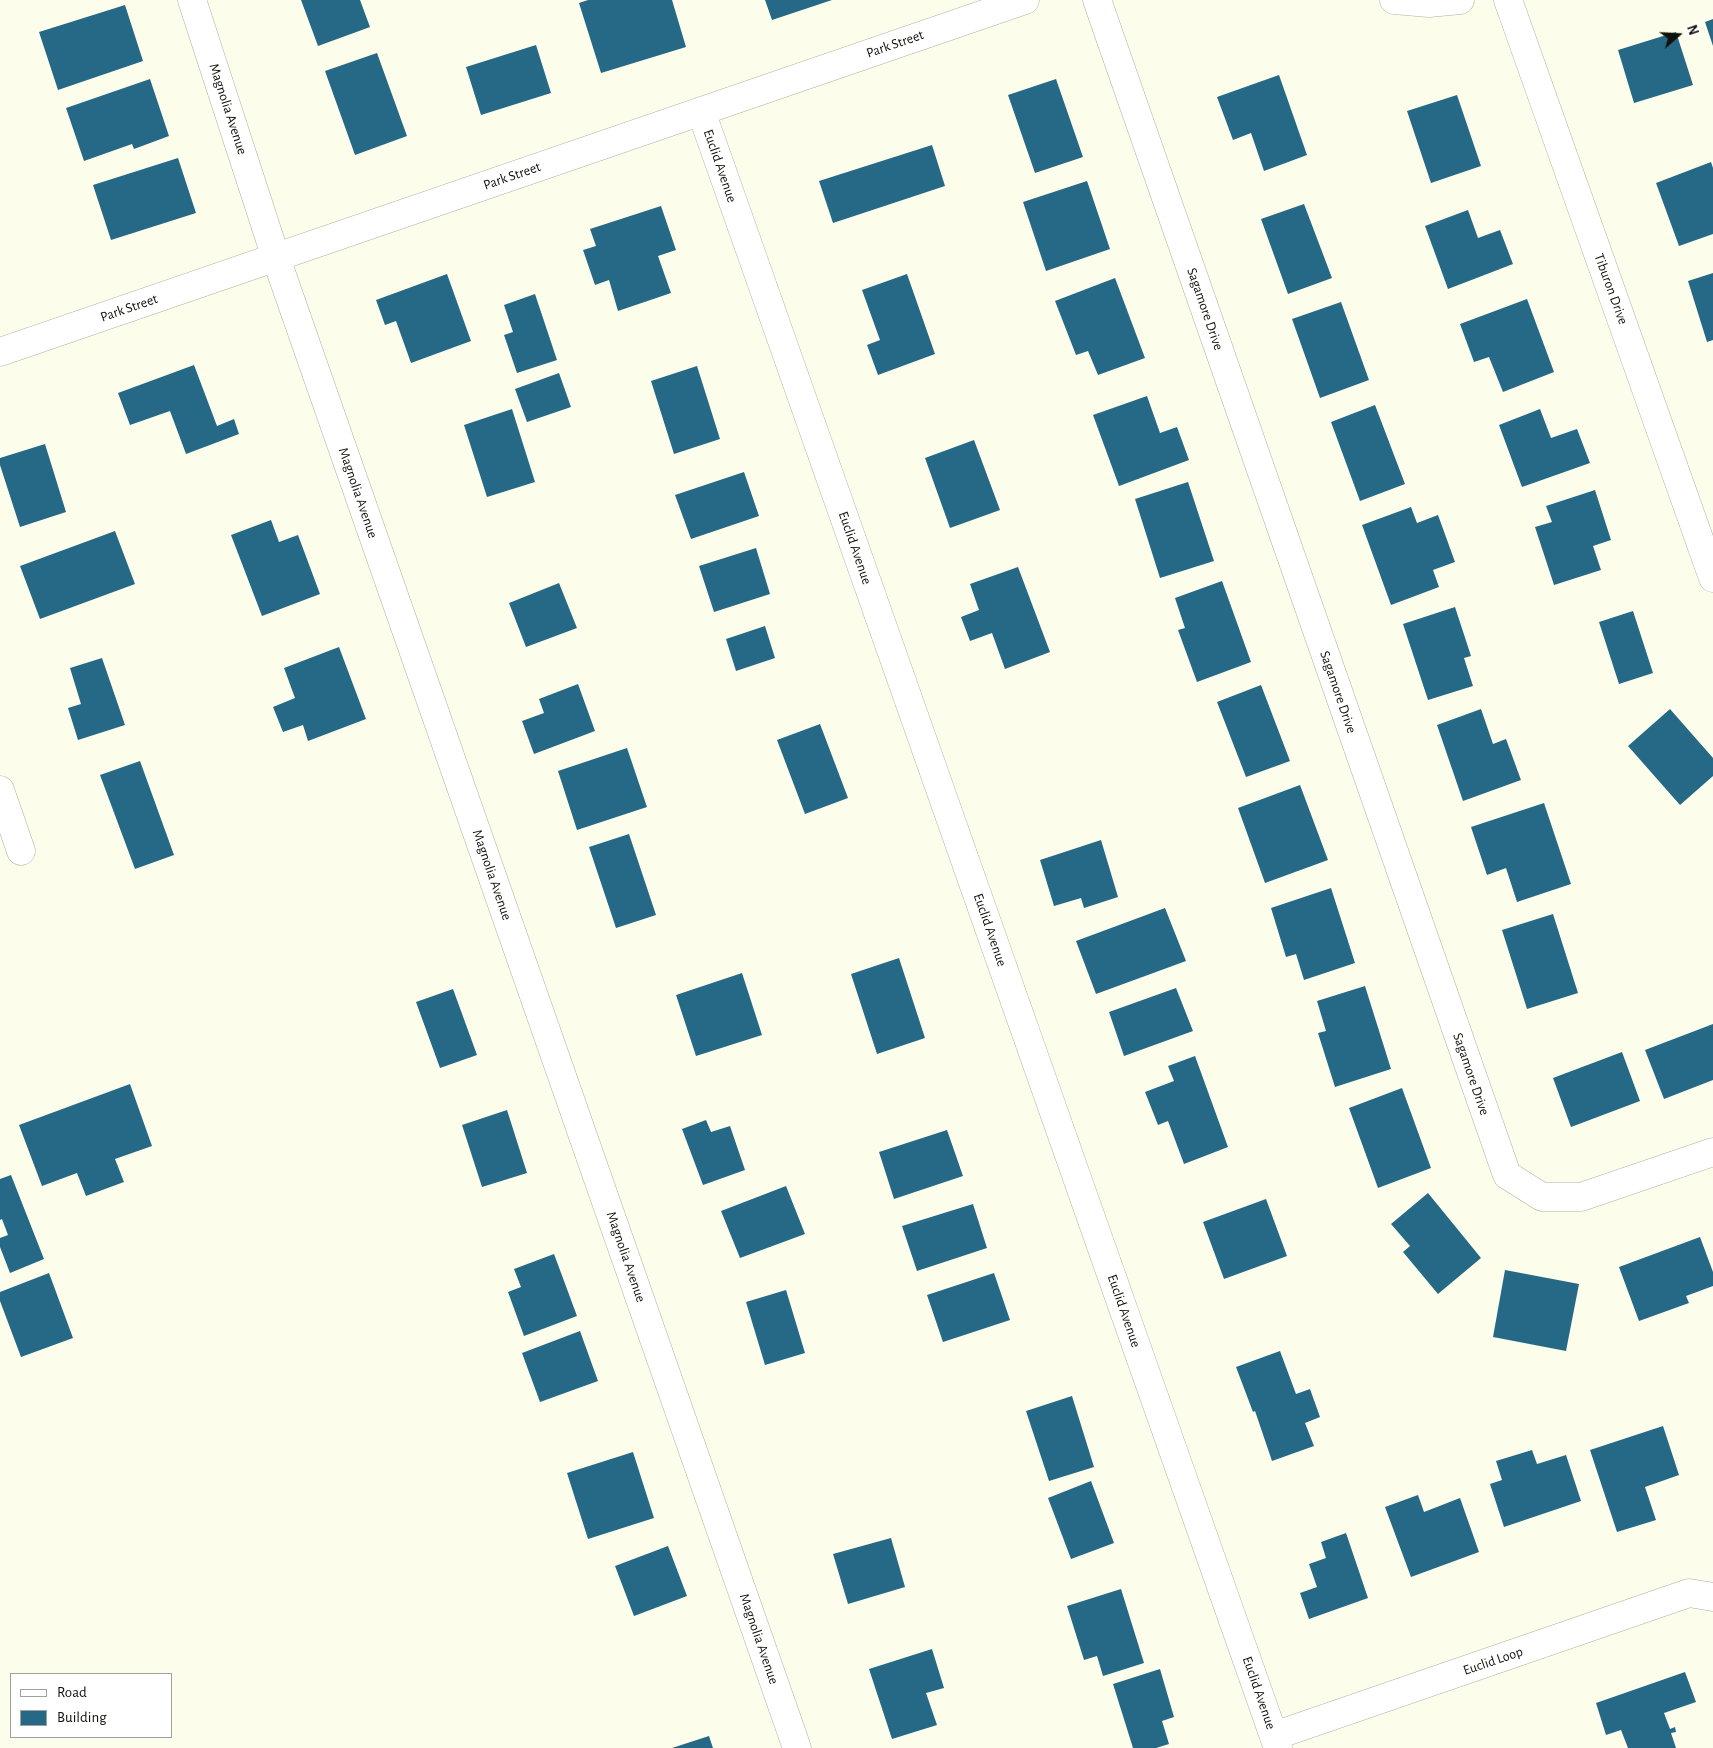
<!DOCTYPE html>
<html>
<head>
<meta charset="utf-8">
<style>
  body { margin:0 }
  #map { position:relative; width:1713px; height:1748px; overflow:hidden; background:#fcfdeb; font-family:"Alegreya Sans",sans-serif }
  canvas { display:block }
  .legend { position:absolute; left:10px; top:1673px; width:162px; height:65px; box-sizing:border-box; background:#fff; border:1px solid #a0a09d; margin:0; padding:6px 9px; list-style:none; font-size:15px; color:#11110b }
  .legend li { display:flex; align-items:center; gap:10px; height:25px }
  .legend b { width:25px; border:1px solid #a0a09d }
  .north { position:absolute; left:1653px; top:10px; width:50px; height:50px; -webkit-text-stroke:4px #fff; paint-order:stroke; rotate:71deg; font-size:14px; font-weight:700; line-height:20px; text-align:center; color:#11110b }
  .north::after { content:''; display:block; margin:auto; width:18px; height:22px; background:#11110b; clip-path:polygon(50% 0,100% 100%,50% 72%,0 100%) }
</style>
</head>
<body>
<div id="map">
<canvas width="1713" height="1748"></canvas>
<ul class="legend">
<li><b style="height:6px;background:#fff"></b>Road</li>
<li><b style="height:14px;background:#266986"></b>Building</li>
</ul>
<div class="north">N</div>
</div>
<script>
const ctx = document.querySelector('canvas').getContext('2d');
ctx.lineJoin = 'round';
function paint(path, color) {
  ctx.fillStyle = color;
  ctx.fill(path, 'evenodd');
}
function toPath(rows) {
  const path = new Path2D();
  for (const r of rows) {
    path.moveTo(r[0], r[1]);
    for (let i = 2; i < r.length; i += 2) path.lineTo(r[i], r[i + 1]);
  }
  return path;
}
function trace(path, color, width, dash) {
  ctx.strokeStyle = color;
  ctx.lineWidth = width;
  ctx.lineCap = dash ? 'butt' : 'round';
  ctx.setLineDash(dash || []);
  ctx.stroke(path);
}
function write(font, color, halo, rows, align = 'center') {
  ctx.font = font + ' "Alegreya Sans",sans-serif';
  ctx.lineWidth = 4.5;
  ctx.setLineDash([]);
  ctx.textBaseline = 'middle';
  ctx.strokeStyle = halo;
  ctx.fillStyle = color;
  for (const [text, x, y, turn = 0] of rows) {
    ctx.save();
    ctx.translate(x, y);
    ctx.rotate((+turn || 0) * Math.PI / 180);
    ctx.textAlign = isNaN(turn) ? turn : align;
    if (halo) ctx.strokeText(text, 0, 0);
    ctx.fillText(text, 0, 0);
    ctx.restore();
  }
}
paint(toPath([
  [301,0,360,0,370,27,318,46],
  [588,0,672,0,686,47,601,73,579,3],
  [765,0,832,0,772,20],
  [125,5,143,61,58,90,39,32],
  [1713,19,1713,46,1705,22],
  [1676,32,1693,85,1634,103,1618,50],
  [536,45,551,93,481,115,466,67],
  [377,53,407,136,355,155,325,71],
  [1279,75,1307,155,1264,171,1251,133,1233,140,1217,97],
  [150,79,169,136,134,149,132,144,84,161,66,108],
  [1056,79,1083,157,1035,173,1008,95],
  [1457,95,1481,166,1431,183,1407,111],
  [932,145,945,186,833,223,819,181],
  [178,158,196,213,111,240,93,185],
  [1711,162,1713,168,1713,234,1679,246,1656,183],
  [1087,181,1110,249,1046,271,1023,202],
  [1304,204,1332,278,1288,294,1261,219],
  [661,206,676,250,658,256,671,293,618,311,609,280,595,285,583,250,596,246,590,229],
  [1468,210,1478,238,1500,230,1513,264,1448,289,1425,226],
  [1713,273,1713,340,1707,342,1688,281],
  [447,274,471,341,411,363,396,321,385,325,376,300],
  [907,274,935,354,878,375,867,345,880,340,862,290],
  [1115,278,1145,358,1098,375,1088,351,1076,355,1055,301],
  [535,294,557,360,517,373,504,335,513,332,504,305],
  [1527,299,1554,372,1503,392,1489,357,1474,362,1460,324],
  [1341,302,1369,380,1320,398,1292,319],
  [194,365,217,426,234,419,239,434,186,454,170,411,130,425,118,393],
  [697,366,720,439,674,454,651,381],
  [559,373,571,407,527,422,515,389],
  [1147,396,1160,433,1177,427,1189,460,1119,486,1093,415],
  [1375,405,1405,484,1360,501,1331,422],
  [512,409,535,482,487,497,464,425],
  [1540,409,1551,438,1577,429,1590,463,1522,487,1499,425],
  [974,440,1000,510,950,528,925,458],
  [45,444,66,512,20,527,0,465,0,458],
  [744,472,759,516,691,539,675,495],
  [1188,482,1214,561,1160,578,1135,499],
  [1595,490,1611,540,1593,546,1601,570,1554,585,1535,527,1552,522,1546,506],
  [1411,507,1417,523,1438,515,1455,562,1433,570,1439,587,1391,605,1362,525],
  [271,520,279,542,298,535,320,594,262,616,231,535],
  [115,531,135,584,40,619,20,566],
  [756,548,770,594,714,612,699,566],
  [1018,567,1050,652,1005,669,992,633,970,641,961,617,979,610,970,584],
  [1222,581,1251,662,1197,682,1178,630,1185,628,1175,598],
  [559,583,577,628,526,647,509,603],
  [1455,607,1471,656,1464,658,1473,686,1428,700,1403,624],
  [1633,611,1653,673,1619,684,1599,622],
  [765,626,775,658,736,671,726,639],
  [339,647,366,719,308,741,303,725,283,732,273,707,295,698,284,668],
  [102,658,125,725,78,740,68,708,81,704,70,668],
  [578,684,595,731,534,754,522,721,544,713,539,699],
  [1261,685,1290,761,1246,777,1217,702],
  [1481,709,1493,744,1506,739,1521,780,1463,801,1437,725],
  [1670,709,1713,758,1713,776,1680,805,1628,746],
  [820,724,848,798,805,814,777,740],
  [627,748,647,807,577,830,558,771],
  [140,761,174,855,135,869,100,775],
  [1300,785,1328,860,1265,883,1238,808],
  [1544,803,1571,884,1517,902,1506,868,1487,875,1471,827],
  [629,834,656,915,616,928,589,847],
  [1101,840,1118,897,1084,908,1081,898,1054,906,1040,860],
  [1331,888,1355,963,1304,980,1296,954,1286,957,1271,908],
  [1165,908,1186,961,1096,994,1076,941],
  [1553,914,1578,993,1527,1009,1502,930],
  [899,958,925,1038,877,1054,851,974],
  [742,973,762,1035,696,1056,676,995],
  [1365,986,1391,1069,1335,1087,1318,1033,1326,1031,1317,1001],
  [1176,988,1193,1031,1124,1056,1109,1012],
  [453,989,477,1055,440,1068,416,1002],
  [1713,1024,1713,1080,1664,1099,1645,1050],
  [1622,1052,1640,1101,1571,1127,1553,1078],
  [1195,1056,1228,1147,1184,1164,1168,1121,1158,1125,1145,1092,1174,1081,1168,1066],
  [130,1084,152,1146,115,1159,124,1182,86,1196,77,1173,42,1186,19,1125],
  [1402,1088,1431,1168,1378,1188,1349,1108],
  [507,1110,527,1173,482,1187,462,1125],
  [706,1120,711,1132,730,1126,745,1170,703,1185,682,1129],
  [947,1130,963,1176,894,1199,879,1152],
  [11,1175,44,1259,10,1273,0,1247,0,1238,8,1235,2,1219,0,1220,0,1179],
  [786,1186,805,1234,740,1258,721,1211],
  [1428,1193,1481,1258,1438,1294,1403,1252,1410,1246,1391,1224],
  [1266,1199,1287,1256,1224,1279,1203,1222],
  [973,1204,987,1248,917,1271,902,1226],
  [1700,1237,1713,1272,1713,1286,1686,1296,1689,1303,1639,1321,1619,1267],
  [554,1254,577,1316,524,1336,508,1292,521,1287,514,1269],
  [1505,1270,1579,1284,1566,1351,1493,1337],
  [49,1273,73,1338,21,1357,0,1301,0,1292],
  [994,1273,1010,1320,943,1342,927,1295],
  [786,1290,805,1353,765,1365,746,1302],
  [580,1331,598,1381,540,1402,522,1353],
  [1280,1351,1296,1394,1310,1389,1320,1417,1305,1423,1314,1446,1272,1461,1255,1411,1253,1412,1236,1367],
  [1072,1396,1094,1467,1049,1481,1026,1411],
  [1663,1426,1679,1475,1645,1487,1656,1520,1617,1532,1590,1450],
  [1532,1450,1537,1464,1566,1455,1581,1501,1504,1527,1490,1484,1502,1480,1496,1461],
  [633,1452,654,1518,588,1539,567,1473],
  [1091,1481,1114,1543,1071,1559,1048,1498],
  [1418,1495,1424,1512,1460,1498,1479,1552,1411,1577,1385,1507],
  [1346,1533,1368,1598,1309,1619,1300,1593,1317,1587,1309,1564,1326,1558,1321,1542],
  [891,1538,905,1587,848,1604,833,1554],
  [668,1546,687,1596,634,1616,615,1566],
  [1121,1589,1144,1663,1103,1676,1097,1656,1084,1660,1067,1606],
  [932,1649,944,1688,926,1693,937,1725,892,1739,869,1669],
  [1160,1669,1174,1717,1162,1721,1169,1744,1156,1748,1133,1748,1113,1684],
  [1685,1672,1696,1702,1664,1713,1670,1729,1675,1727,1676,1732,1671,1733,1676,1748,1628,1748,1621,1730,1606,1735,1596,1703],
  [709,1736,713,1748,672,1748]
]), '#266986');
const street = toPath([
  [192,0,276,258,797,1748],
  [1097,0,1507,1175,1542,1197,1581,1197,1713,1152],
  [1394,0,1429,3,1460,0],
  [1508,0,1713,578],
  [701,111,1278,1748],
  [0,352,1025,0],
  [0,790,21,851],
  [1274,1736,1689,1593,1713,1597]
]);
trace(street, '#b0b1a0', 29);
trace(street, '#fff', 28);
write('14px', '#11110b', '#fff', [
  ["Park Street",895,44,-19],
  ["Magnolia Avenue",228,109,72],
  ["Euclid Avenue",720,166,71],
  ["Park Street",512,176,-19],
  ["Tiburon Drive",1611,289,70],
  ["Park Street",129,308,-19],
  ["Sagamore Drive",1205,309,71],
  ["Magnolia Avenue",358,493,71],
  ["Euclid Avenue",855,548,71],
  ["Sagamore Drive",1338,692,71],
  ["Magnolia Avenue",492,875,71],
  ["Euclid Avenue",990,930,71],
  ["Sagamore Drive",1471,1074,71],
  ["Magnolia Avenue",626,1257,71],
  ["Euclid Avenue",1124,1311,71],
  ["Magnolia Avenue",759,1639,71],
  ["Euclid Loop",1493,1661,-19],
  ["Euclid Avenue",1259,1693,71]
]);
</script>
</body>
</html>
